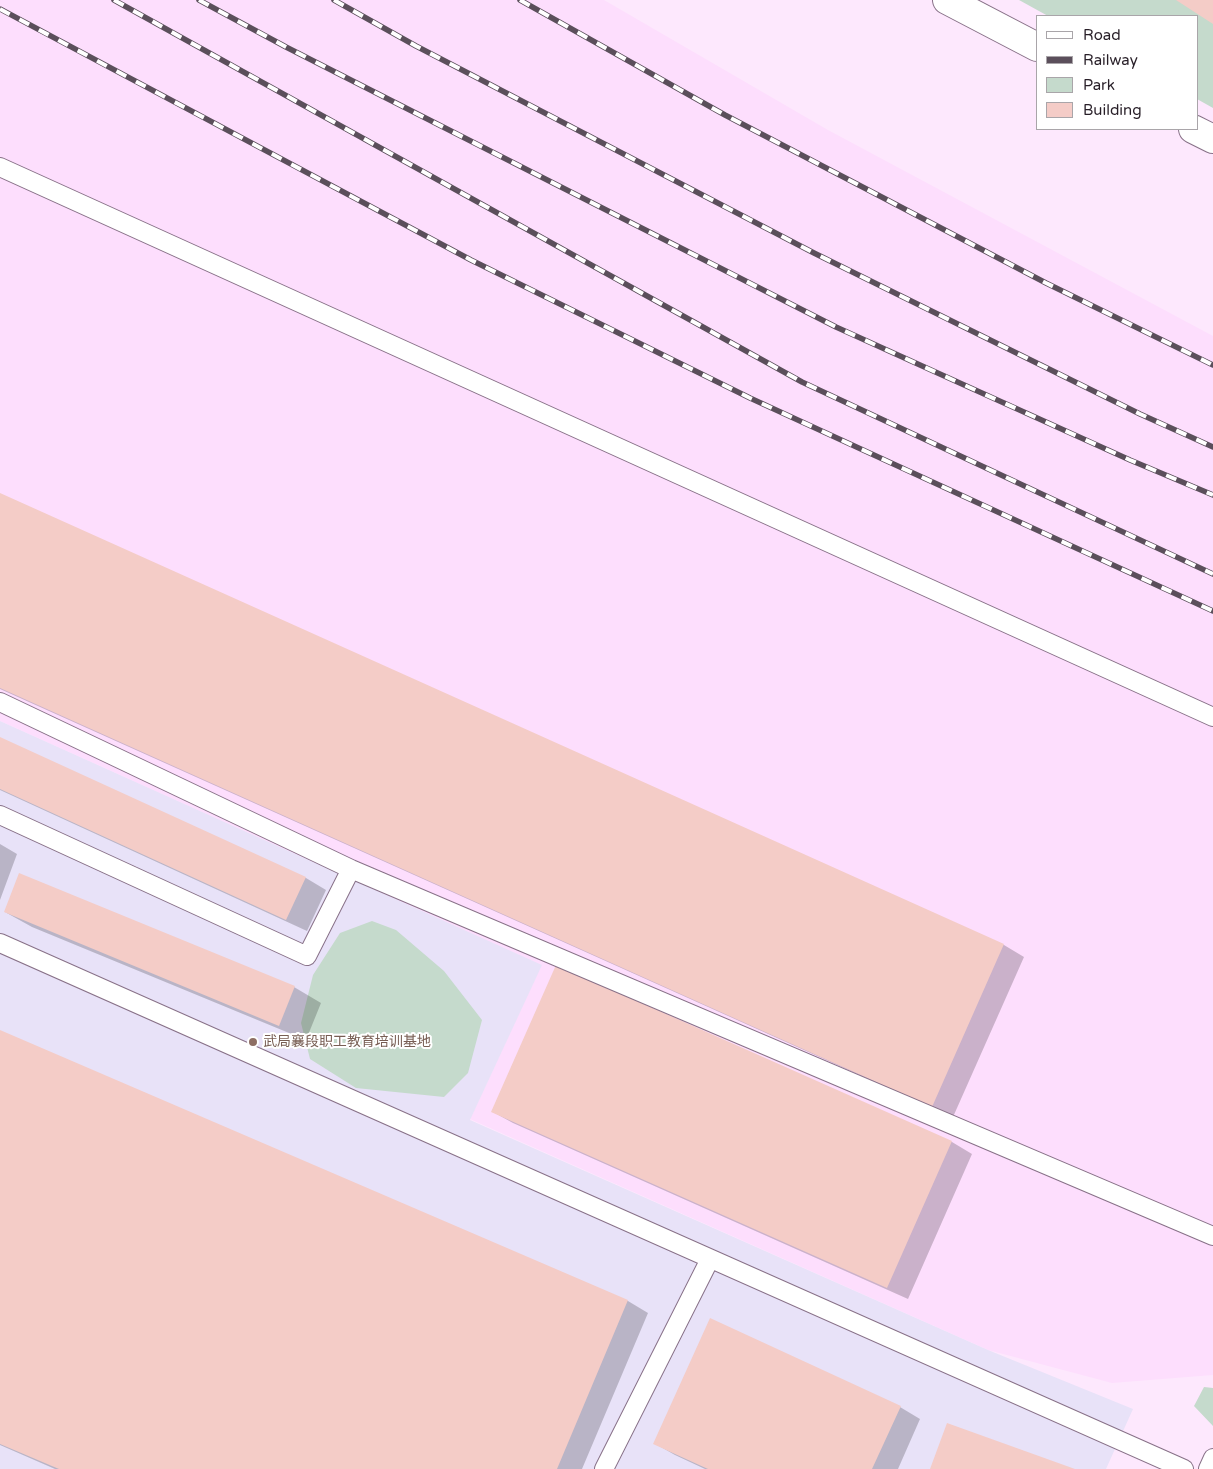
<!DOCTYPE html>
<html>
<head>
<meta charset="utf-8">
<style>
  body { margin:0 }
  #map { position:relative; width:1213px; height:1469px; overflow:hidden; background:#fde8fd; font-family:"Varela Round",sans-serif }
  canvas { display:block }
  .legend { position:absolute; left:1036px; top:15px; width:162px; height:115px; box-sizing:border-box; background:#fff; border:1px solid #a9a5a9; margin:0; padding:6px 9px; list-style:none; font-size:15px; color:#281f28 }
  .legend li { display:flex; align-items:center; gap:10px; height:25px }
  .legend b { width:25px; border:1px solid #a9a5a9 }
</style>
</head>
<body>
<div id="map">
<canvas width="1213" height="1469"></canvas>
<ul class="legend">
<li><b style="height:6px;background:#fff"></b>Road</li>
<li><b style="height:6px;background:#5b4f5b"></b>Railway</li>
<li><b style="height:14px;background:#c5dacc"></b>Park</li>
<li><b style="height:14px;background:#f4ccc7"></b>Building</li>
</ul>
</div>
<script>
const ctx = document.querySelector('canvas').getContext('2d');
ctx.lineJoin = 'round';
function paint(path, color) {
  ctx.fillStyle = color;
  ctx.fill(path, 'evenodd');
}
function toPath(rows) {
  const path = new Path2D();
  for (const r of rows) {
    path.moveTo(r[0], r[1]);
    for (let i = 2; i < r.length; i += 2) path.lineTo(r[i], r[i + 1]);
  }
  return path;
}
function trace(path, color, width, dash) {
  ctx.strokeStyle = color;
  ctx.lineWidth = width;
  ctx.lineCap = dash ? 'butt' : 'round';
  ctx.setLineDash(dash || []);
  ctx.stroke(path);
}
function write(font, color, halo, rows, align = 'center') {
  ctx.font = font + ' "Varela Round","Noto Sans SC",sans-serif';
  ctx.lineWidth = 4;
  ctx.setLineDash([]);
  ctx.textBaseline = 'middle';
  ctx.strokeStyle = halo;
  ctx.fillStyle = color;
  for (const [text, x, y, turn = 0] of rows) {
    ctx.save();
    ctx.translate(x, y);
    ctx.rotate((+turn || 0) * Math.PI / 180);
    ctx.textAlign = isNaN(turn) ? turn : align;
    if (halo) ctx.strokeText(text, 0, 0);
    ctx.fillText(text, 0, 0);
    ctx.restore();
  }
}
paint(toPath([
  [0,0,604,0,828,130,1213,336,1213,1375,1112,1383,988,1350,470,1119,541,965,0,721]
]), '#fddefd');
paint(toPath([
  [0,721,542,965,470,1120,988,1350,1133,1409,1106,1469,0,1469]
]), '#e8e2f8');
paint(toPath([
  [1019,0,1213,0,1213,108,1197,99,1197,16,1048,16],
  [372,921,396,930,444,971,482,1020,468,1073,444,1097,356,1088,310,1059,301,1023,313,975,340,933],
  [1204,1387,1213,1388,1213,1426,1194,1406]
]), '#c5dacc');
paint(toPath([
  [0,495,1004,945,1024,957,953,1117,0,689],
  [0,739,306,878,326,890,307,931,0,790],
  [0,844,17,854,0,900],
  [5,912,294,987,321,1003,306,1040,32,927],
  [556,967,952,1142,972,1154,908,1299,513,1123,493,1112],
  [0,1031,628,1301,648,1313,582,1469,55,1469,0,1445],
  [900,1407,920,1419,898,1469,705,1469,675,1455,654,1443]
]), '#0003');
paint(toPath([
  [1176,0,1213,0,1213,24],
  [0,493,1004,944,932,1107,0,688],
  [0,737,306,877,286,920,0,789],
  [19,873,295,986,279,1026,4,912],
  [556,965,952,1141,887,1288,491,1112],
  [0,1030,628,1300,557,1469,59,1469,0,1444],
  [710,1318,901,1406,872,1469,708,1469,653,1444],
  [947,1423,1075,1469,930,1469]
]), '#f4ccc7');
const service = toPath([
  [0,167,1213,717],
  [0,702,351,869,307,956,0,815],
  [351,869,1213,1236],
  [0,943,1184,1469],
  [604,1469,710,1259],
  [1208,1469,1213,1458]
]);
const tertiary = toPath([
  [947,0,1037,47],
  [1193,129,1213,139]
]);
trace(service, '#887188', 20);
trace(tertiary, '#887188', 30);
trace(service, '#fff', 18);
trace(tertiary, '#fff', 28);
const rail = toPath([
  [114,0,802,382,1213,574],
  [199,0,286,47,836,327,1130,460,1213,495],
  [334,0,416,46,814,253,1140,414,1213,447],
  [520,0,725,115,1046,283,1213,365],
  [0,9,471,260,750,398,1213,611]
]);
trace(rail, '#5b4f5b', 5.5);
trace(rail, '#fff', 4, [11]);
for (const [x, y, r, color] of [
  [253,1042,5,"#8d6e63"]
]) {
  const dot = new Path2D();
  dot.arc(x, y, r, 0, 2 * Math.PI);
  ctx.fillStyle = color;
  ctx.fill(dot);
  trace(dot, '#fff', 2);
}
write('14px', '#785e54', '#fff', [
  ["武局襄段职工教育培训基地",263,1042]
], 'left');
</script>
</body>
</html>
